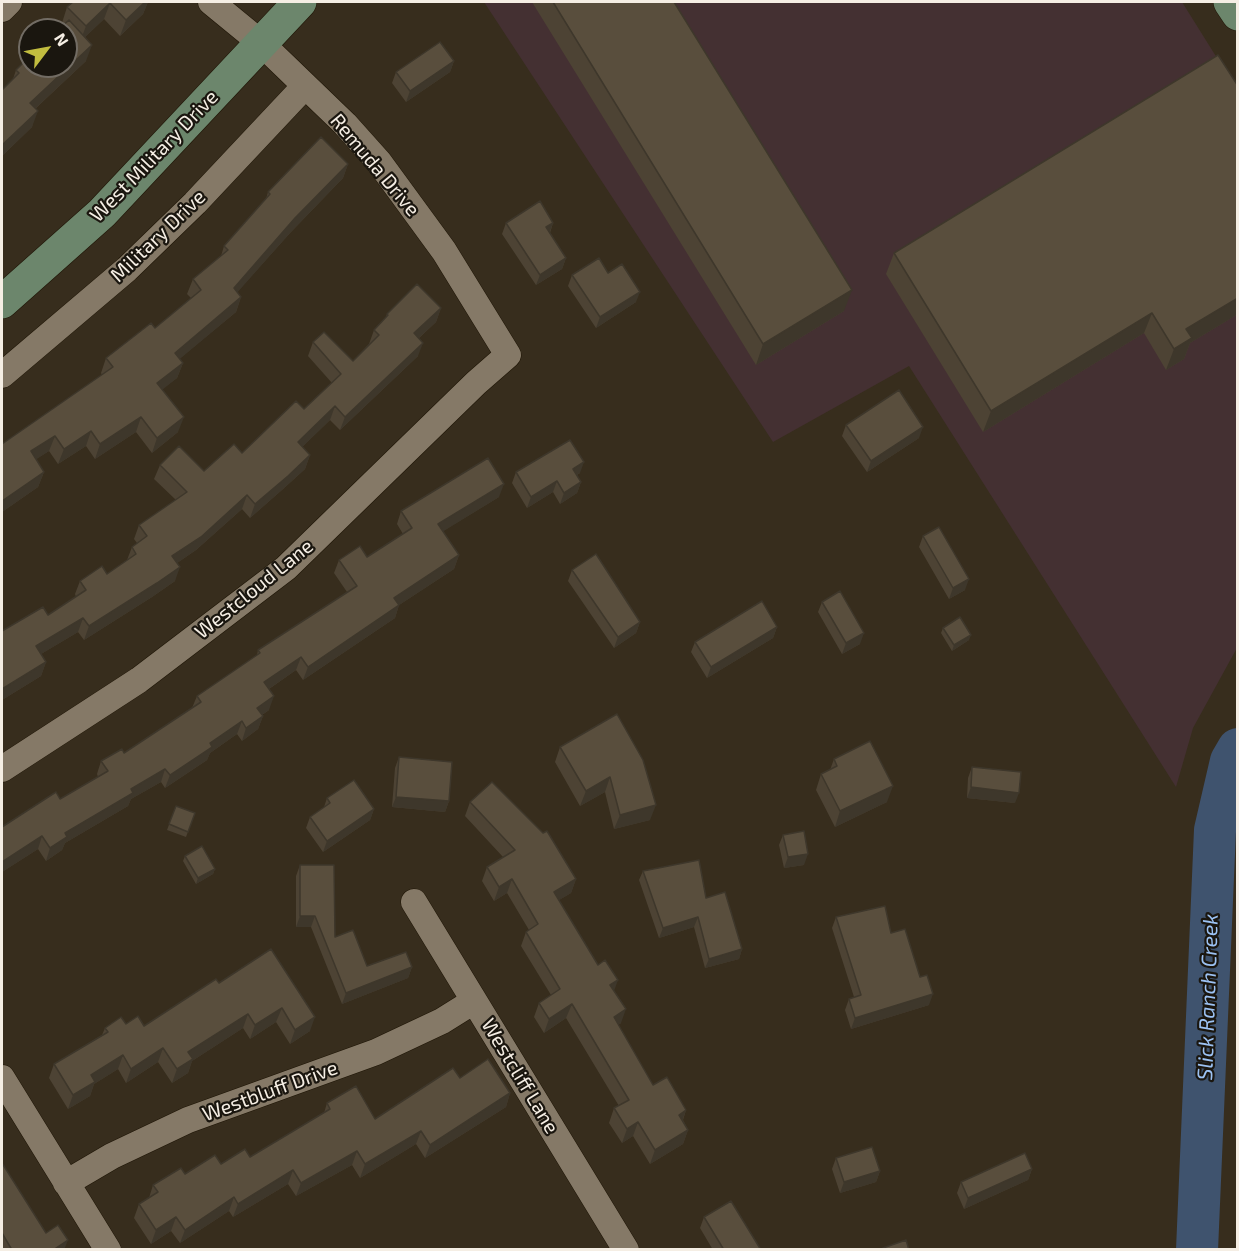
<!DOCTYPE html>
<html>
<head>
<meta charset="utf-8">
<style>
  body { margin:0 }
  #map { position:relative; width:1239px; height:1251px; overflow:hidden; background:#372d1d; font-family:"Exo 2",sans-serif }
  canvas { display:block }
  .frame { position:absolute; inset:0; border:3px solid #f5eee4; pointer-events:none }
  .north { position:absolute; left:18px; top:18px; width:60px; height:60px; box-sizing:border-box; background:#1a160f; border:2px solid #726c64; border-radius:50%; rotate:58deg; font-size:16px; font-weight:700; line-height:24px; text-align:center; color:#f5eee4 }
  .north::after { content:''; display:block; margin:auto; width:21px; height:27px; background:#c2bd3f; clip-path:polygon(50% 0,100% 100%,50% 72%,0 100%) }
</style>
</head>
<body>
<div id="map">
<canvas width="1239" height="1251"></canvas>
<div class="frame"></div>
<div class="north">N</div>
</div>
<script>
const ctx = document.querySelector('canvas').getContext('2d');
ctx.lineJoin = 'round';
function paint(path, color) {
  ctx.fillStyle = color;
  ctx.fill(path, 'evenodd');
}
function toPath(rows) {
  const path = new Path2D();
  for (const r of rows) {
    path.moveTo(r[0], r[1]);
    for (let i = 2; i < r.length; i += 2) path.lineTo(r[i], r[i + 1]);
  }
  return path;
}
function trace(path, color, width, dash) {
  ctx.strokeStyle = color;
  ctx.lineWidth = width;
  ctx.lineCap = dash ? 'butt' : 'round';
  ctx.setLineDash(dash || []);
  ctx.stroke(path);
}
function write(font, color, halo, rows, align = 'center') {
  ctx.font = font + ' "Exo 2",sans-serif';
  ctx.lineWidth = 4.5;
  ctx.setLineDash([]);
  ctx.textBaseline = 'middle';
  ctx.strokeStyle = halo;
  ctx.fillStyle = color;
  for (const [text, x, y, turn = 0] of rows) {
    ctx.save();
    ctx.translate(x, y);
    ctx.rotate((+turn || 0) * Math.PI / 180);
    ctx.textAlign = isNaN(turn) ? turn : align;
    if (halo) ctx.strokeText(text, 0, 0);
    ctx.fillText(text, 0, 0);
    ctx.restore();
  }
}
paint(toPath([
  [484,2,1182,2,1237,90,1238,646,1193,728,1176,787,909,366,773,442]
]), '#443032');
trace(toPath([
  [1197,1250,1215,830,1231,761,1238,749]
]), '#3f536e', 42);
const street = toPath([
  [2,9,9,2],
  [2,375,127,269,195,203,305,86],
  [2,769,139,680,286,568,476,383,508,355,444,251,379,162,345,124,261,43,211,2],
  [414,902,626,1250],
  [2,1078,108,1250],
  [66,1183,112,1156,188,1120,376,1052,442,1021,474,1001]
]);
const secondary = toPath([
  [1230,2,1238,14],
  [2,302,102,213,300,2]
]);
trace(street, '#1e1506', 27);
trace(secondary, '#1e1506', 34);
trace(street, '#857967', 26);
trace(secondary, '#6c866c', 33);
paint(toPath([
  [73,2,148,2,143,14,120,36,104,19,85,37,86,61,36,108,32,127,2,156,2,90,13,79,16,70,64,25,62,23,67,7],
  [532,2,674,2,844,311,756,365],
  [454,61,450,72,406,102,392,83,396,72],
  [1238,86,1238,314,1190,343,1184,359,1166,370,1144,333,983,432,886,274,894,253],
  [348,164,343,178,290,233,237,292,241,297,236,312,179,359,183,363,177,378,162,389,178,432,152,453,136,432,95,459,86,446,58,464,49,451,36,459,44,472,38,487,2,512,2,444,102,375,101,373,106,358,155,328,191,298,187,294,193,279,221,256,224,246,266,199,268,192],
  [506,223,553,223,550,233,566,258,562,269,536,285,502,234],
  [608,273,636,302,596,328,568,286,572,275],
  [441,308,436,322,419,338,418,356,340,430,330,420,302,447,310,455,305,469,283,489,250,518,242,509,196,550,177,563,175,581,152,597,84,640,78,632,41,654,46,662,41,676,2,700,2,631,48,615,76,597,75,594,80,581,107,574,127,560,132,547,137,543,134,539,139,525,176,500,154,479,160,465,204,471,242,453,304,409,332,383,308,356,313,342,353,361,369,344,374,330,385,319,387,314],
  [846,425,919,438,867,472,842,436],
  [516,472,580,473,577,475,581,482,577,493,560,504,553,492,527,508,512,483],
  [499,497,443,531,459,555,454,569,399,605,395,618,303,680,296,670,269,689,269,710,262,715,263,716,258,729,242,741,237,734,210,753,207,760,165,788,161,782,131,799,128,806,65,843,62,850,46,861,38,849,2,872,2,827,60,799,98,777,97,774,101,761,124,753,192,708,197,696,257,655,258,650,347,592,334,573,339,560,367,557,403,534,397,524,401,511],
  [923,536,965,590,949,599,919,547],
  [572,570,640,622,636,633,614,648,568,581],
  [822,602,860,644,842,654,818,612],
  [777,627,773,638,707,678,691,652,695,642],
  [943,628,969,640,952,651,941,633],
  [617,714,650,820,614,829,605,792,580,806,555,762,560,747],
  [399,757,449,801,445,812,392,807,395,768],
  [834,759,887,802,835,827,816,790,821,774,830,770],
  [972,767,1015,803,967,798,968,778],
  [327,798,374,809,370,820,323,852,306,828,310,817,324,807],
  [470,802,576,879,571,893,559,900,614,991,621,1023,618,1025,653,1085,686,1110,683,1120,688,1130,683,1144,650,1164,633,1136,622,1143,609,1123,614,1108,619,1106,566,1018,544,1033,534,1017,539,1003,551,995,521,946,526,932,529,930,507,893,494,901,482,881,487,867,503,857,465,816],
  [176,806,195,813,186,837,167,830],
  [783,835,804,865,784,868,779,845],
  [185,856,215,869,213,874,196,884,183,861],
  [300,865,335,937,367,966,412,967,408,978,342,1004,311,927,296,927,296,876],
  [643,871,706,898,742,949,739,959,705,968,694,927,659,938,639,880],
  [836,917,891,933,929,1005,851,1029,845,1010,849,999,854,997,832,928],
  [271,949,310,1031,290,1044,276,1022,250,1039,243,1028,192,1061,188,1073,172,1083,158,1062,126,1083,118,1069,94,1084,90,1096,68,1109,49,1078,54,1064,102,1035,105,1028,126,1024,144,1026,219,983],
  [460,1078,510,1093,506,1107,425,1158,416,1144,360,1178,352,1165,296,1196,288,1184,233,1217,229,1211,180,1243,171,1231,151,1244,134,1218,139,1204,149,1198,153,1185,185,1174,250,1157,324,1113,327,1103,375,1119],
  [836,1158,880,1171,876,1182,840,1193,832,1169],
  [2,1163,46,1233,64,1250,2,1250],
  [1032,1169,1028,1180,964,1209,957,1193,961,1182],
  [704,1217,761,1250,713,1250,700,1228]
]), '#4d4334');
paint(toPath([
  [145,2,148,2,143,14,120,36,126,20],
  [110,3,104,19,80,42,86,26],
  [92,45,86,61,24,119,30,103],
  [454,61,450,72,406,102,410,91],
  [38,111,32,127,2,156,2,145],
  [348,164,343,178,290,233,228,303,234,288,295,218],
  [553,223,549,234,546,227],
  [566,258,562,269,536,285,540,275],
  [852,290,844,311,756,365,763,344],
  [640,292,636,302,596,328,600,317],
  [241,297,236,312,169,368,175,353],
  [1238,298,1238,314,1190,343,1184,359,1166,370,1174,349,1186,329],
  [441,308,436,322,409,347,414,333],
  [1152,313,1144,333,983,432,991,411],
  [423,343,418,356,340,430,345,417],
  [183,363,177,378,152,398,157,383],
  [335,406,330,420,293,456,298,442],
  [141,417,136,432,95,459,100,444],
  [184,417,178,432,152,453,157,438],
  [923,427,919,438,867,472,871,461],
  [91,431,86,446,58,464,64,449],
  [55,436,49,451,26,466,31,451],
  [310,455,305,469,283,489,250,518,255,504],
  [584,462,580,473,569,479,573,469],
  [44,472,38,487,2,512,2,501],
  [557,481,553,492,527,508,531,497],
  [581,482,577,493,560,504,564,493],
  [504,484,499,497,434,537,438,524],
  [247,495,242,509,196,550,167,570,172,556],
  [459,555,454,569,390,611,394,598],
  [180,567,175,581,152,597,84,640,89,626],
  [969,579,965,590,949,599,953,588],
  [399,605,395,618,303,680,308,667],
  [83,618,78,632,31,660,36,646],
  [640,622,636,633,614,648,618,637],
  [777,627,773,638,707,678,711,667],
  [864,633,860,644,842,654,846,643],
  [971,635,969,640,952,651,954,645],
  [301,657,296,670,260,695,264,682],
  [46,662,41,676,2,700,2,689],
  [274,696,269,710,253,721,257,708],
  [263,716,258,729,242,741,246,728],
  [242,721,237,734,210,753,207,760,165,788,170,775,210,743],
  [165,769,161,782,131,799,128,806,65,843,62,850,46,861,50,848,65,833,131,789],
  [610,777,605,792,580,806,586,791],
  [893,786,887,802,835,827,840,811],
  [971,787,1019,793,1015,803,967,798],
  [396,797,449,801,445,812,392,807],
  [656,805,650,820,614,829,620,815],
  [374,809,370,820,323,852,327,841],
  [42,836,38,849,2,872,2,862],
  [808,854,804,865,784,868,788,857],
  [215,869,213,874,196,884,198,878],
  [512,879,507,893,494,901,499,887],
  [576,879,571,893,549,906,554,892],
  [300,916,315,916,311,927,296,927],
  [698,917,694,927,659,938,663,928],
  [742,949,739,959,705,968,709,959],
  [412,967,408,978,342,1004,346,993],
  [618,980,613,994,610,985],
  [933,994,929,1005,851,1029,855,1018],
  [572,1004,566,1018,544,1033,549,1019],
  [282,1008,276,1022,250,1039,255,1025],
  [626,1009,621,1023,609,1031,614,1017],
  [248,1014,243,1028,192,1061,188,1073,172,1083,177,1069,188,1052],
  [315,1017,310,1031,290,1044,295,1030],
  [163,1048,158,1062,126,1083,131,1069],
  [123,1055,118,1069,94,1084,90,1096,68,1109,73,1095,91,1075],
  [510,1093,506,1107,425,1158,430,1145],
  [686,1110,681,1124,679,1115],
  [638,1122,633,1136,622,1143,627,1129],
  [688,1130,683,1144,650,1164,655,1150],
  [421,1131,416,1144,360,1178,365,1164],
  [357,1151,352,1165,296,1196,301,1183],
  [1032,1169,1028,1180,964,1209,968,1198],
  [293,1170,288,1184,233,1217,238,1204],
  [880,1171,876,1182,840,1193,844,1182],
  [234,1197,229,1211,180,1243,185,1230],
  [176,1217,171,1231,151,1244,156,1230],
  [68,1240,64,1250,53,1250]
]), '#3e372b');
const building = toPath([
  [73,2,145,2,126,20,110,3,86,26,67,7,73,2],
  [553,2,674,2,852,290,763,344,553,2],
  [69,20,92,45,30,103,38,111,2,145,2,90,19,73,16,70,30,56,30,66,66,66,66,30,58,30,69,20],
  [440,42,454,61,410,91,396,72,440,42],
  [1218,55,1238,86,1238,298,1186,329,1192,338,1174,349,1152,313,991,411,894,253,1218,55],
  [321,137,348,164,295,218,234,288,241,297,175,353,183,363,157,383,184,417,157,438,141,417,100,444,91,431,64,449,55,436,31,451,44,472,2,501,2,444,113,367,106,358,151,323,155,328,201,290,193,279,228,250,224,246,270,194,268,192,321,137],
  [540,201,553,223,546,227,566,258,540,275,506,223,540,201],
  [599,258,608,273,622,264,640,292,600,317,572,275,599,258],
  [417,284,441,308,414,333,423,343,345,417,335,406,298,442,310,455,288,476,255,504,247,495,201,537,172,556,180,567,157,583,89,626,83,618,36,646,46,662,2,689,2,631,43,607,48,615,86,590,80,581,102,566,107,574,136,554,132,547,147,536,139,525,187,492,160,465,179,446,204,471,234,444,242,453,296,401,304,409,341,374,313,342,324,332,353,361,379,335,374,330,388,315,387,314,417,284],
  [899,390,923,427,871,461,846,425,899,390],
  [570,440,584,462,573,469,581,482,564,493,557,481,531,497,516,472,570,440],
  [488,458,504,484,438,524,459,555,394,598,399,605,308,667,301,657,264,682,274,696,257,708,263,716,246,728,242,721,210,743,212,747,170,775,165,769,131,789,133,793,65,833,67,837,50,848,42,836,2,862,2,827,56,792,60,799,108,771,101,761,122,749,124,753,201,702,197,696,260,653,258,650,357,586,339,560,360,546,367,557,412,528,401,511,488,458],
  [939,527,969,579,953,588,923,536,939,527],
  [596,554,640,622,618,637,572,570,596,554],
  [840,591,864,633,846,643,822,602,840,591],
  [762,601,777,627,711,667,695,642,762,601],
  [960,617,971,635,954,645,943,628,960,617],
  [617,714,643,760,656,805,620,815,610,777,586,791,560,747,617,714],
  [870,741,893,786,840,811,821,774,837,766,834,759,870,741],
  [399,757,452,762,449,801,396,797,399,757],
  [972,767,1021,772,1019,793,971,787,972,767],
  [354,780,374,809,327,841,310,817,330,803,327,798,354,780],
  [492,782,543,833,547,831,576,879,554,892,598,965,605,960,618,980,610,985,626,1009,614,1017,653,1085,667,1077,686,1110,679,1115,688,1130,655,1150,638,1122,627,1129,614,1108,629,1100,572,1004,549,1019,539,1003,560,989,526,932,538,924,512,879,499,887,487,867,515,850,470,802,492,782],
  [176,806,195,813,188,832,169,824,176,806],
  [804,831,808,854,788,857,783,835,804,831],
  [202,846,215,869,198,878,185,856,202,846],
  [699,860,706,898,725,892,742,949,709,959,698,917,663,928,643,871,699,860],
  [300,865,334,865,335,937,353,930,367,966,406,952,412,967,346,993,315,916,300,916,300,865],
  [885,906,891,933,905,929,920,977,927,975,933,994,855,1018,849,999,861,995,836,917,885,906],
  [271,949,315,1017,295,1030,282,1008,255,1025,248,1014,188,1052,193,1059,177,1069,163,1048,131,1069,123,1055,91,1075,95,1082,73,1095,54,1064,108,1032,105,1028,121,1017,126,1024,138,1016,144,1026,216,979,219,983,271,949],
  [488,1059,510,1093,430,1145,421,1131,365,1164,357,1151,301,1183,293,1170,238,1204,234,1197,185,1230,176,1217,156,1230,139,1204,158,1192,153,1185,181,1168,185,1174,215,1155,221,1164,245,1149,250,1157,330,1109,327,1103,356,1086,375,1119,453,1068,460,1078,488,1059],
  [872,1147,880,1171,844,1182,836,1158,872,1147],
  [1025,1153,1032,1169,968,1198,961,1182,1025,1153],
  [2,1163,46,1233,58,1225,68,1240,53,1250,12,1250,2,1233,2,1163],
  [731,1201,761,1250,724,1250,704,1217,731,1201],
  [906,1240,909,1250,884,1250,883,1248,906,1240]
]);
paint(building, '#594e3d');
trace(building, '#3e372b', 1.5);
write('20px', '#f5eee4', '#1a160f', [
  ["West Military Drive",154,156,-46],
  ["Remuda Drive",375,165,50],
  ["Military Drive",158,236,-44],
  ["Westcloud Lane",254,589,-39],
  ["Westcliff Lane",520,1076,59],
  ["Westbluff Drive",270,1091,-20]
]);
write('italic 21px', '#9cc2f3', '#1a160f', [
  ["Slick Ranch Creek",1208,997,-88]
]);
</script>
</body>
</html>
